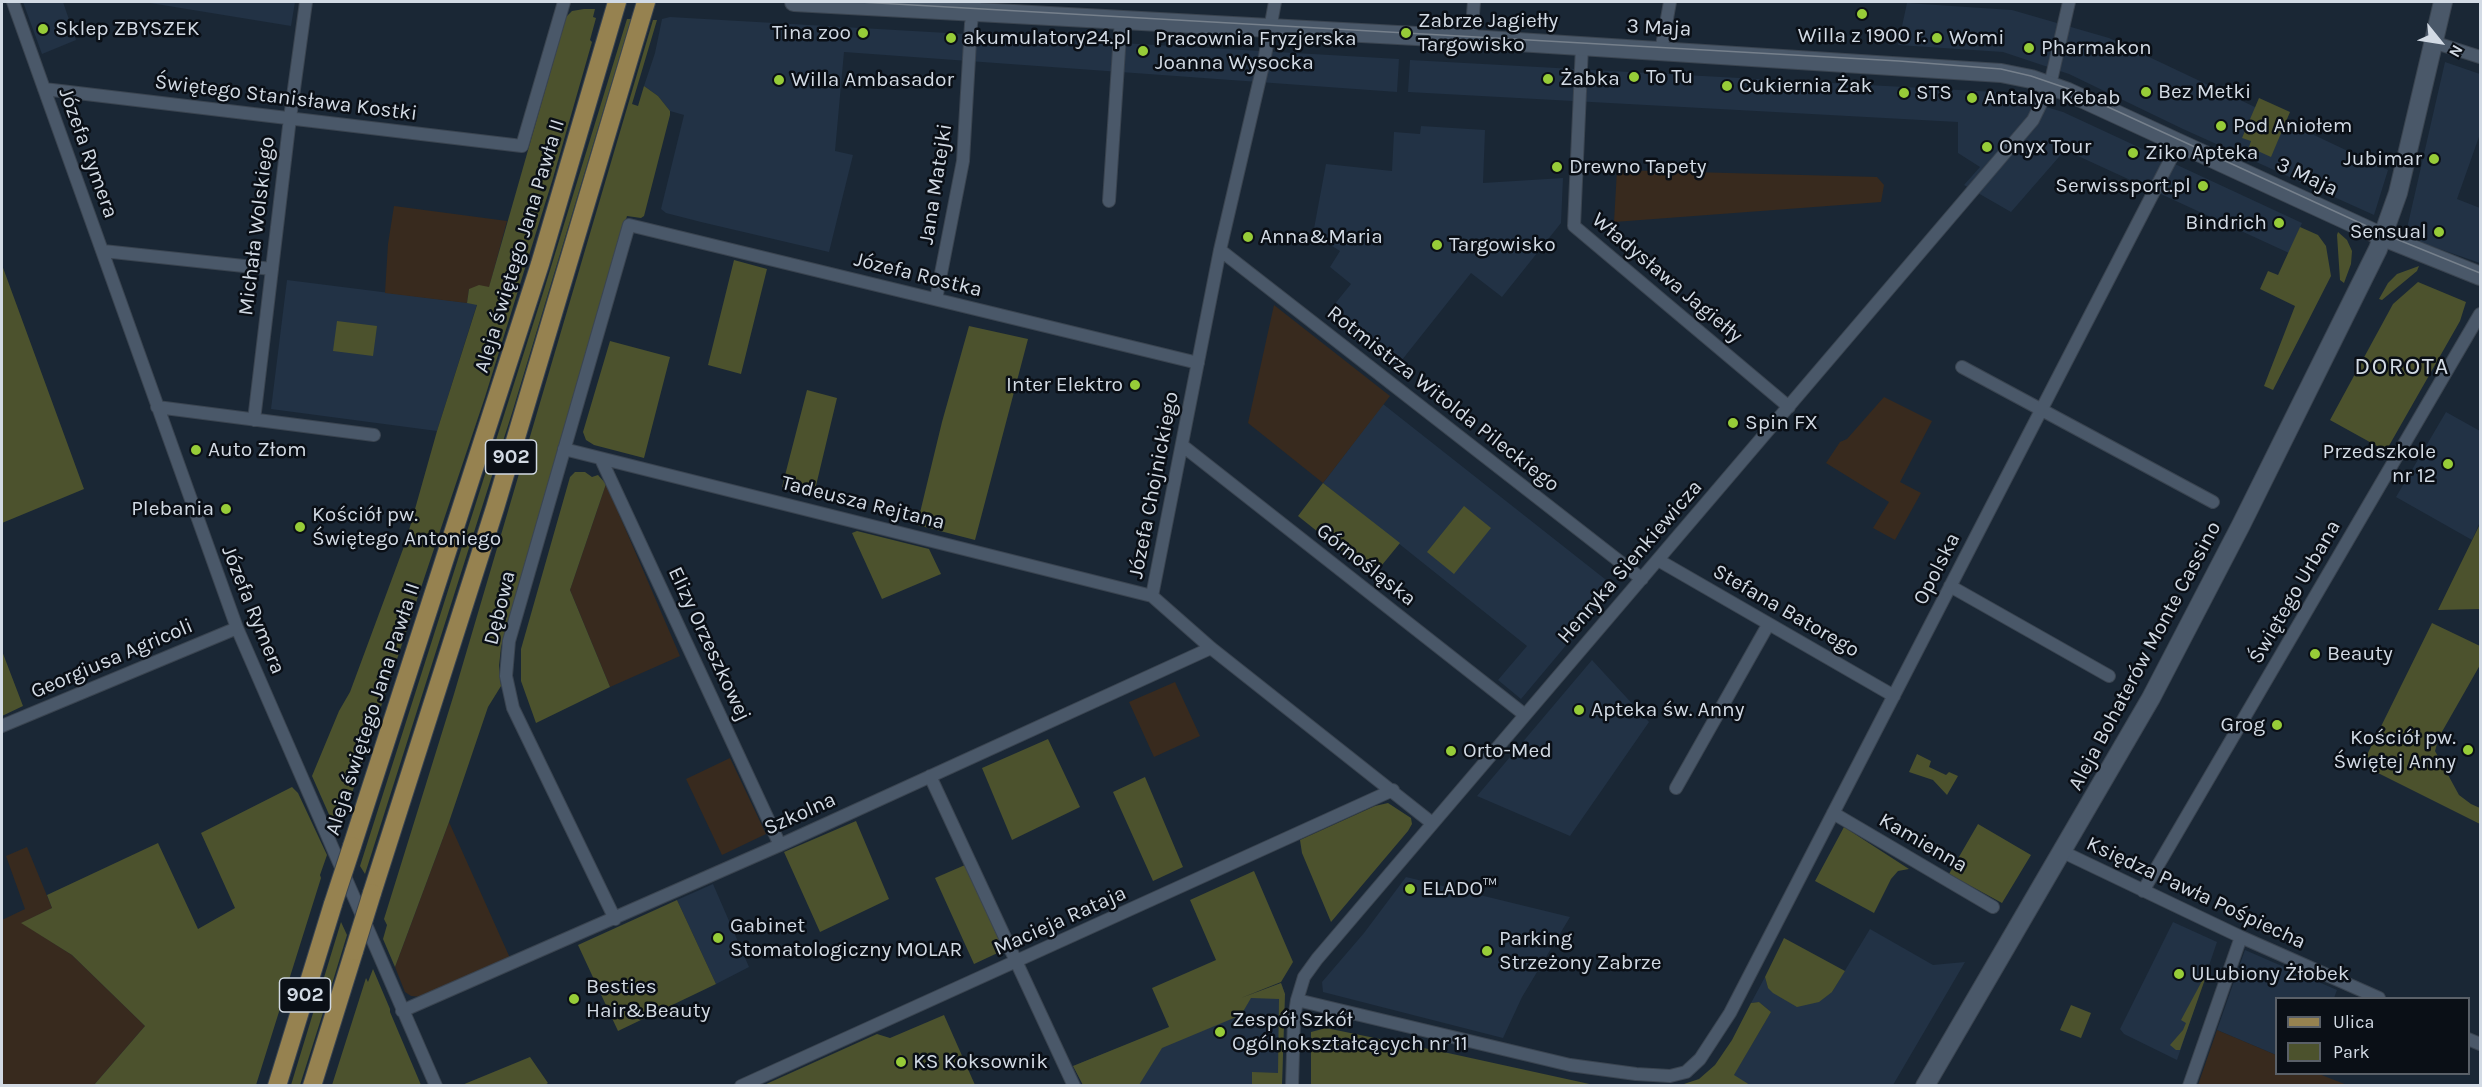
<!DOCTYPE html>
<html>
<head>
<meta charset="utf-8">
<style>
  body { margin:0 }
  #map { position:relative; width:2482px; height:1087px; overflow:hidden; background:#1a2735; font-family:Karla,sans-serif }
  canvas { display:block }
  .frame { position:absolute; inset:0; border:3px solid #d2dae4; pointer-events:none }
  .legend { position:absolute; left:2275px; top:997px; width:195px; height:78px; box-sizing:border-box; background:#0a0f16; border:2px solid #5a6068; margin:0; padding:8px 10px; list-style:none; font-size:18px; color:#d2dae4 }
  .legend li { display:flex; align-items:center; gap:12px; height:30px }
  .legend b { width:30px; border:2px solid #5a6068 }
  .north { position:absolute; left:2410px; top:12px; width:60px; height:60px; -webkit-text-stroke:4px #0a0f16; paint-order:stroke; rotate:120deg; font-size:16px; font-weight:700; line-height:24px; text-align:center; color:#d2dae4 }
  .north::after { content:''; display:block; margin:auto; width:21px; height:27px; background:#d2dae4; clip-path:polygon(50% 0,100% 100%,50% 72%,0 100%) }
</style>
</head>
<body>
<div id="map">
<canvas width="2482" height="1087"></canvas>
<div class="frame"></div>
<ul class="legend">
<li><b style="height:8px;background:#968250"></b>Ulica</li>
<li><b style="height:16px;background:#4c522d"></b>Park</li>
</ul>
<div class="north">N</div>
</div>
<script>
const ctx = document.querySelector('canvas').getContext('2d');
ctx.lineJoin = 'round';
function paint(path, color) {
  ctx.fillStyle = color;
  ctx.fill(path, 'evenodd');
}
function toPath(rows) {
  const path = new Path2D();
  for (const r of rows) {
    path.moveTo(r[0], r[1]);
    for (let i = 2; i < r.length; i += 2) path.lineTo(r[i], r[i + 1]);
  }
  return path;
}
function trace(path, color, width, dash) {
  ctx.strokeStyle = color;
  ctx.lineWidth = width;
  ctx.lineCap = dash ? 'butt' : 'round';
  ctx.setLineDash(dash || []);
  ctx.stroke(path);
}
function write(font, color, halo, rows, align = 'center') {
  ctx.font = font + ' Karla,sans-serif';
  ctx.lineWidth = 5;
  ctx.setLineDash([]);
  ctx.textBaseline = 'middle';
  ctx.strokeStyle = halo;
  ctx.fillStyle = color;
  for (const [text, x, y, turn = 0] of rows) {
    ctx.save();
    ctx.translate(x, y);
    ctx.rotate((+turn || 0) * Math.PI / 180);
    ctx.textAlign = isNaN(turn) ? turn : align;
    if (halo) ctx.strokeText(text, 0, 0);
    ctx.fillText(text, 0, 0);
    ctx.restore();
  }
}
paint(toPath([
  [23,2,63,2,76,40,42,54],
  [144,2,295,2,291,26],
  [1907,3,2012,10,2109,38,2388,170,2374,215,2183,129,2069,74,2003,52,1898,45],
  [670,17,1399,59,1397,92,844,52,835,151,853,155,829,252,701,222,666,213,661,209,684,115,670,111,658,96,644,86,655,53,662,19],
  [1410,60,1996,92,2063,112,2302,223,2289,253,2065,150,2011,212,1964,185,1980,167,1958,153,1958,122,1408,92],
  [2445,62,2480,74,2480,134,2457,199,2480,208,2480,263,2405,237],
  [1421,126,1485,130,1483,183,1563,178,1561,223,1502,297,1471,273,1394,370,1325,316,1351,284,1330,267,1340,251,1313,234,1326,164,1392,171,1394,132,1420,134],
  [287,280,477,304,437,431,271,409],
  [1383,404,1615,587,1521,699,1498,680,1527,646,1323,483],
  [2446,412,2480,431,2480,522,2472,540,2396,497],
  [1592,660,1649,722,1570,836,1477,796],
  [1406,877,1570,917,1522,997,1503,1038,1323,992,1322,982,1364,933],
  [713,884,749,967,716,984,677,900],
  [2173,922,2217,942,2177,1060,2124,1034,2120,1029],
  [1870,929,1933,965,1965,962,1893,1085,1750,1085,1733,1076,1771,1012,1759,1002,1751,1003,1765,977,1768,988,1832,992],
  [2245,950,2337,990,2334,998,2276,998,2276,1055,2217,1030],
  [1281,983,1285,994,1282,1085,1083,1085,1073,1066]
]), '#223245');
paint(toPath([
  [1617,170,1877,177,1884,185,1881,202,1614,222],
  [394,206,507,221,489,288,469,289,467,303,385,293,388,244],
  [1274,305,1390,396,1323,483,1248,423],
  [1884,397,1932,421,1900,482,1921,493,1895,540,1873,528,1889,502,1826,463,1840,442,1847,439],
  [606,484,680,656,610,687,570,590],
  [1175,682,1200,736,1154,757,1129,702],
  [730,758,766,834,722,855,686,779],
  [449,822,510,958,422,997,411,996,405,992,395,967],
  [27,847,52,908,22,923,72,955,145,1026,94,1085,2,1085,2,920,25,909,6,856],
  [2217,1030,2276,1055,2276,1074,2319,1074,2347,1085,2198,1085]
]), '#382a1e');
paint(toPath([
  [584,9,595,9,593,17,596,18,590,40,592,42,553,178,485,397,342,823,339,818,335,828,312,776,339,711,350,692,406,541,437,431,477,305,467,303,469,289,479,285,489,287,566,17,572,11],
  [627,19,631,19,512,413,365,874,360,866,543,293],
  [653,20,657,20,632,104,638,106,644,86,658,96,670,111,670,115,644,216,641,218,627,216,501,647,499,666,501,686,488,707,449,822,395,967,383,939,387,925,384,919,454,694],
  [2259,98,2290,112,2271,157,2249,147,2251,141,2242,138],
  [2300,227,2318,235,2326,246,2331,276,2273,390,2264,386,2295,306,2260,289,2268,271,2278,275],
  [2338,232,2347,240,2352,251,2351,264,2344,283,2340,280,2337,235],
  [734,260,767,269,741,374,708,365],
  [2,265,84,489,2,523],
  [2419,266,2417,271,2382,300,2379,299,2388,283,2397,274],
  [2418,282,2466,302,2460,321,2386,451,2330,420,2393,304],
  [337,321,377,326,373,356,333,351],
  [969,326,1028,339,975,540,917,525,942,422],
  [610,341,670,357,644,458,594,445,586,440,583,432],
  [807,390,837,398,814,494,782,487],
  [575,472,585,472,592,477,598,475,606,484,570,590,610,687,536,723,521,681,521,649,570,477],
  [1323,483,1400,543,1373,576,1298,516],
  [1464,506,1491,528,1454,574,1427,552],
  [2480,524,2480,609,2438,610],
  [857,531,929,549,941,574,882,599,852,533],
  [2432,623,2480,646,2480,665,2439,737,2435,751,2459,795,2471,804,2480,808,2480,824,2362,765],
  [2,651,23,706,2,716],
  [1048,739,1080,807,1012,840,982,768],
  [1917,754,1931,761,1929,767,1946,775,1949,772,1958,776,1947,795,1933,780,1909,772],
  [1145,777,1183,867,1153,881,1113,792],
  [292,787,298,793,327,855,320,875,321,878,256,1085,94,1085,145,1026,72,955,21,923,52,908,47,895,158,843,198,929,235,908,201,833],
  [1388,803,1411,818,1412,824,1408,831,1331,922,1302,853,1300,840,1375,806],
  [856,821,889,899,820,932,784,852],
  [1978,824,2031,855,2002,903,1949,874],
  [1844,827,1909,869,1898,871,1891,879,1874,913,1815,881],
  [965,865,1004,950,974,964,935,878],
  [1254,871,1293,962,1281,982,1241,998,1281,983,1285,994,1282,1085,1252,1085,1252,1072,1278,1073,1279,999,1251,998,1241,1015,1162,1048,1139,1085,1083,1085,1073,1066,1169,1027,1152,988,1216,960,1190,900],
  [677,900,716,984,618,1031,578,945],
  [341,922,347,935,328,997,300,1085,291,1085],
  [1784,938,1845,971,1832,992,1819,1002,1797,1007,1773,993,1768,988,1765,977],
  [2209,968,2180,1050,2176,1050,2170,1045,2183,1030,2186,1023,2181,1020],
  [373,969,390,1009,390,1012,421,1085,332,1085,366,978,368,982],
  [1759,1002,1771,1012,1734,1075,1750,1085,1681,1085,1699,1079,1715,1065,1732,1040,1751,1003],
  [2071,1005,2091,1013,2081,1038,2060,1030],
  [944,1015,975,1085,764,1085,877,1034,890,1038],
  [1326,1028,1448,1053,1594,1085,1311,1085,1311,1032],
  [530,1057,548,1083,545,1085,462,1085]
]), '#4c522d');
const street = toPath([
  [13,2,237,628,436,1086],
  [1275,2,1264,61,1220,250,1152,596,1211,648,1432,823],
  [1471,39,1474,2],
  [2433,42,2480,57],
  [1582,46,1574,226,1789,407],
  [1661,51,1670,2],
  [44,89,522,146,564,2],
  [1109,201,1121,19],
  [1220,250,1642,579],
  [103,251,272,269],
  [936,299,963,161,971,24,975,2],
  [1962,367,2213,502],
  [157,407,374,435],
  [254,420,290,118,306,2],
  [1183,446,1525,715],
  [564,449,1152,596],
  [601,459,780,845],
  [1658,560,1894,696],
  [1950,586,2109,676],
  [2,726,237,628],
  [930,776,1074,1086],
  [1676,788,1768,625],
  [1833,813,1993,907],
  [2063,852,2241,937,2379,998],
  [2143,891,2480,314],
  [615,919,513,708,506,676,509,641,629,225,1198,363],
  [1297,1000,1570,1065,1636,1074,1670,1076,1686,1072,1700,1059,1730,1013,2179,143],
  [402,1011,780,845,1211,648],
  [2468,1039,2480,1044],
  [741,1086,1393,790],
  [1292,1086,1294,1019,1297,1000,1304,977,1317,959,2033,120,2050,85,2069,2],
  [2189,1086,2241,937]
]);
const secondary = toPath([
  [794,2,1471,39,2001,73,2031,79,2068,92,2383,237,2480,276],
  [1925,1086,2151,698,2241,525,2378,249,2398,193,2443,2]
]);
const primary = toPath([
  [352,846,540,264,617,2],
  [372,893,495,508,646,2],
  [277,1086,333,904],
  [312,1086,354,951]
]);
trace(street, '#3a4450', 14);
trace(secondary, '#3a4450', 20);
trace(primary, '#3a4450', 20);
trace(street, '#4a5869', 12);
trace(secondary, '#4a5869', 18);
trace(primary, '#968250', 18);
trace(toPath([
  [860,2,1899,61,2001,69,2031,76,2069,89,2384,234,2480,273]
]), '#76808c', 1.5);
const primaryBridge = toPath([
  [333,904,352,846],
  [354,951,372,893]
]);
trace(primaryBridge, '#3a4450', 20, []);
trace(primaryBridge, '#968250', 18);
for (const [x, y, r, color] of [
  [1862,14,6,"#97cc38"],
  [43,29,6,"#97cc38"],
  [863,33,6,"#97cc38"],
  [1406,33,6,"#97cc38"],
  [951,38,6,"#97cc38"],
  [1937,38,6,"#97cc38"],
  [2029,48,6,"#97cc38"],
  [1143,51,6,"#97cc38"],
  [1634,77,6,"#97cc38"],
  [1548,79,6,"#97cc38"],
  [779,80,6,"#97cc38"],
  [1727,86,6,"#97cc38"],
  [2146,92,6,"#97cc38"],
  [1904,93,6,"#97cc38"],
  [1972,98,6,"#97cc38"],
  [2221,126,6,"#97cc38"],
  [1987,147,6,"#97cc38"],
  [2133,153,6,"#97cc38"],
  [2434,159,6,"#97cc38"],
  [1557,167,6,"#97cc38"],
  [2203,186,6,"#97cc38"],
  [2279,223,6,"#97cc38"],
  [2439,232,6,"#97cc38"],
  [1248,237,6,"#97cc38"],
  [1437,245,6,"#97cc38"],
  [1135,385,6,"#97cc38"],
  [1733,423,6,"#97cc38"],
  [196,450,6,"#97cc38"],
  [2448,464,6,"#97cc38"],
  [226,509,6,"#97cc38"],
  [300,527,6,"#97cc38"],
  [2315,654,6,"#97cc38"],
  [1579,710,6,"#97cc38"],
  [2277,725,6,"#97cc38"],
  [2468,750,6,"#97cc38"],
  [1451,751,6,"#97cc38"],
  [1410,889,6,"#97cc38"],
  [718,938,6,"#97cc38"],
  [1487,951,6,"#97cc38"],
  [2179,974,6,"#97cc38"],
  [574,999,6,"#97cc38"],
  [1220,1032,6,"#97cc38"],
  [901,1062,6,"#97cc38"]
]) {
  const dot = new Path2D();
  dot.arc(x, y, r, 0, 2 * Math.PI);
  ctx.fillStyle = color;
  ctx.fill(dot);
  trace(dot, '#0a0f16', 2);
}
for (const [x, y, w] of [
  [511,457,51],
  [305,995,51]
]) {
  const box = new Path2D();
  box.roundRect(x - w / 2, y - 17, w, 34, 4.5);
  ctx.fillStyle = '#0a0f16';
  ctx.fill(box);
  trace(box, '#d2dae4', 1.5);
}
write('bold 20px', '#d2dae4', null, [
  ["902",511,457],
  ["902",305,995]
]);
write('21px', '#d2dae4', '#0a0f16', [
  ["Zabrze Jagiełły",1418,21],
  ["Targowisko",1418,45],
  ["Sklep ZBYSZEK",55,29],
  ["Tina zoo",851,33,"right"],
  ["Willa z 1900 r.",1862,36,"center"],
  ["akumulatory24.pl",963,38],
  ["Womi",1949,38],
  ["Pracownia Fryzjerska",1155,39],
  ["Joanna Wysocka",1155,63],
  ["Pharmakon",2041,48],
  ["To Tu",1646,77],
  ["Żabka",1560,79],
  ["Willa Ambasador",791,80],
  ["Cukiernia Żak",1739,86],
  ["Bez Metki",2158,92],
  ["STS",1916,93],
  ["Antalya Kebab",1984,98],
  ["Pod Aniołem",2233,126],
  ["Onyx Tour",1999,147],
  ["Ziko Apteka",2145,153],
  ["Jubimar",2422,159,"right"],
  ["Drewno Tapety",1569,167],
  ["Serwissport.pl",2191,186,"right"],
  ["Bindrich",2267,223,"right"],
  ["Sensual",2427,232,"right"],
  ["Anna&Maria",1260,237],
  ["Targowisko",1449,245],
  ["Inter Elektro",1123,385,"right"],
  ["Spin FX",1745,423],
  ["Auto Złom",208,450],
  ["Przedszkole",2436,452,"right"],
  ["nr 12",2436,476,"right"],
  ["Plebania",214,509,"right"],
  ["Kościół pw.",312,515],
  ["Świętego Antoniego",312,539],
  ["Beauty",2327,654],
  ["Apteka św. Anny",1591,710],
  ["Grog",2265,725,"right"],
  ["Kościół pw.",2456,738,"right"],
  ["Świętej Anny",2456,762,"right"],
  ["Orto-Med",1463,751],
  ["ELADO™",1422,889],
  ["Gabinet",730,926],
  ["Stomatologiczny MOLAR",730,950],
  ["Parking",1499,939],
  ["Strzeżony Zabrze",1499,963],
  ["ULubiony Żłobek",2191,974],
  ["Besties",586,987],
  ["Hair&Beauty",586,1011],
  ["Zespół Szkół",1232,1020],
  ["Ogólnokształcących nr 11",1232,1044],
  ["KS Koksownik",913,1062]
], 'left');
write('21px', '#d2dae4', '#0a0f16', [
  ["3 Maja",1659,28,3],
  ["Świętego Stanisława Kostki",286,98,7],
  ["Józefa Rymera",88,153,70],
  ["3 Maja",2307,177,25],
  ["Jana Matejki",936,184,-81],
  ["Michała Wolskiego",257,226,-83],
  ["Aleja świętego Jana Pawła II",520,246,-73],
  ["Józefa Rostka",918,275,14],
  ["Władysława Jagiełły",1667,278,40],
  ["Rotmistrza Witolda Pileckiego",1443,399,38],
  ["Józefa Chojnickiego",1154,485,-79],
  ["Tadeusza Rejtana",863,503,14],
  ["Henryka Sienkiewicza",1630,562,-49],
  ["Górnośląska",1366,565,38],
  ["Opolska",1937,569,-63],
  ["Świętego Urbana",2295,592,-60],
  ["Dębowa",500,608,-76],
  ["Józefa Rymera",253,610,68],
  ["Stefana Batorego",1786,611,30],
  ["Elizy Orzeszkowej",709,644,65],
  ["Aleja Bohaterów Monte Cassino",2145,656,-62],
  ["Georgiusa Agricoli",112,659,-23],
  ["Aleja świętego Jana Pawła II",373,709,-72],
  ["Szkolna",800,814,-24],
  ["Kamienna",1923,843,30],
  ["Księdza Pawła Pośpiecha",2196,893,25],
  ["Macieja Rataja",1060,921,-24]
]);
ctx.letterSpacing = '1.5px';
write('24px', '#d2dae4', '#0a0f16', [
  ["DOROTA",2402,367]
]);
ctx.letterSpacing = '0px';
</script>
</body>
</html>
